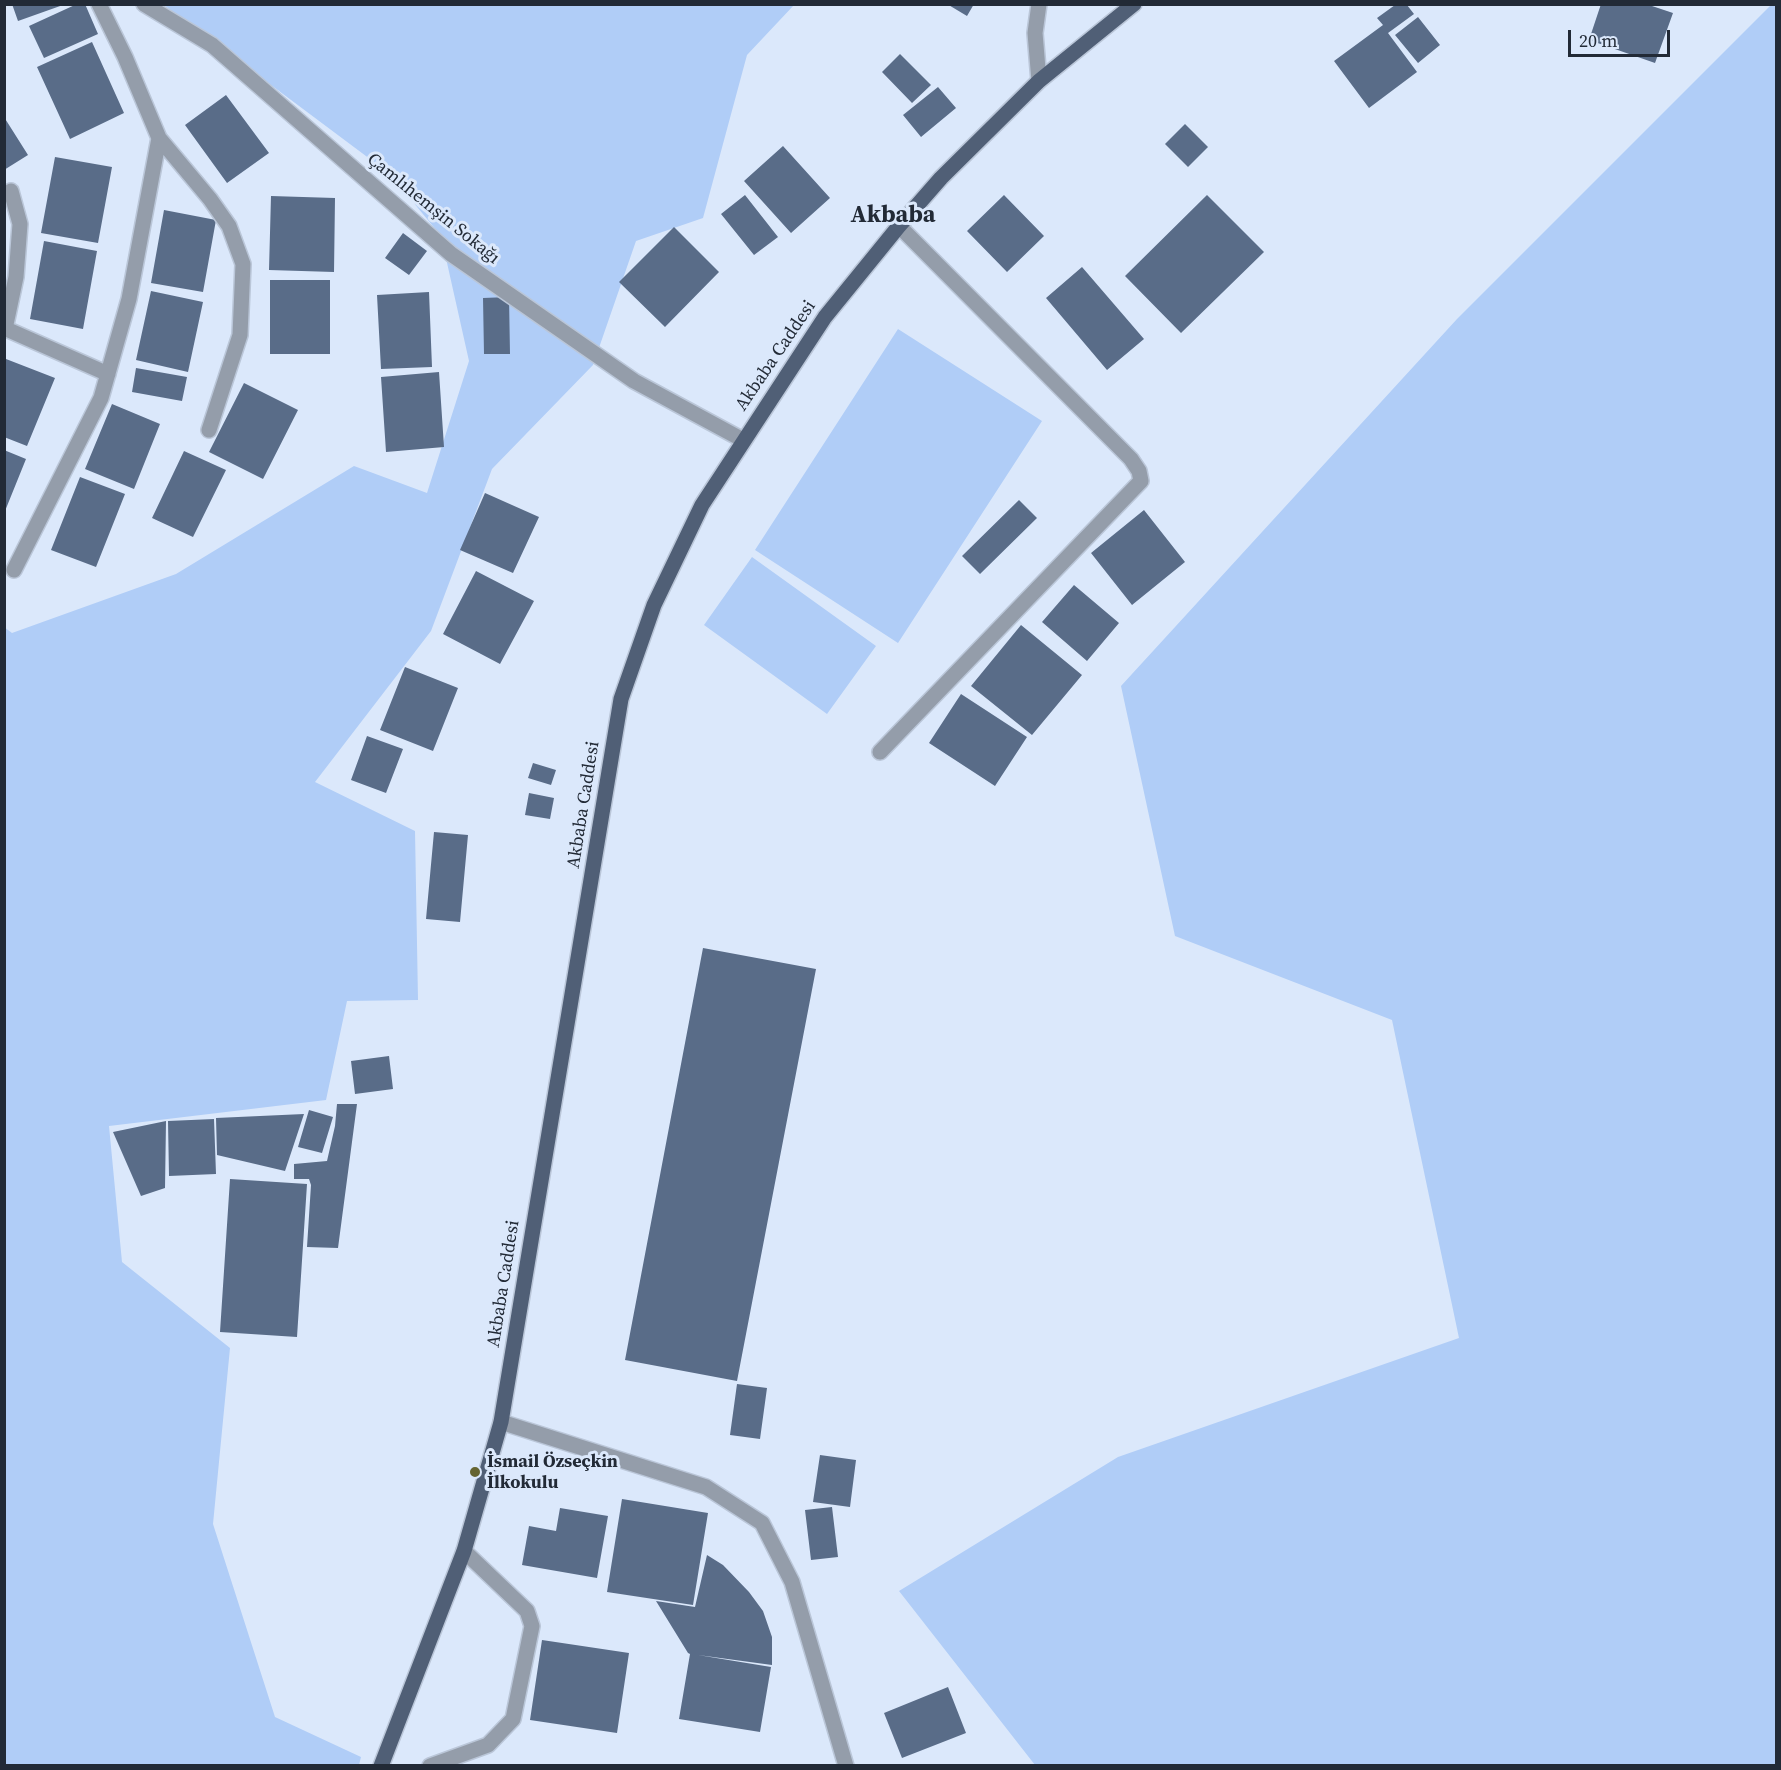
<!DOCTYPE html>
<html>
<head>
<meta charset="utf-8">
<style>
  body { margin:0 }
  #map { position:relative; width:1781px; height:1770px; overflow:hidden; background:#dbe8fb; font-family:"Source Serif 4",serif }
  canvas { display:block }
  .frame { position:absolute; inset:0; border:6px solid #222a36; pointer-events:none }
  .scale { position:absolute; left:1568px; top:30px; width:102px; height:27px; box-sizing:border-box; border:3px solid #222a36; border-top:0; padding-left:8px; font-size:18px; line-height:21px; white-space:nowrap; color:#222a36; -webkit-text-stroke:4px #dbe8fb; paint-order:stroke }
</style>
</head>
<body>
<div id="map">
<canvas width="1781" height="1770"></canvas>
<div class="frame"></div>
<div class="scale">20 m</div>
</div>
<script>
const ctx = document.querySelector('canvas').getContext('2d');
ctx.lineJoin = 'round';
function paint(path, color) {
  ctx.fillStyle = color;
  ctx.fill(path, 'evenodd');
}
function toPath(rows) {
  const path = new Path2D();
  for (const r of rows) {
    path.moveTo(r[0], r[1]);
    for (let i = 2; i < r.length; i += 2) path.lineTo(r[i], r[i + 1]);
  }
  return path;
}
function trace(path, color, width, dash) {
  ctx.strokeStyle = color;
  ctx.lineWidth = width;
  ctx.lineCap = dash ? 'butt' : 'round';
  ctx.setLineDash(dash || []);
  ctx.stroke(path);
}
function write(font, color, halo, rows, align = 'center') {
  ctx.font = font + ' "Source Serif 4",serif';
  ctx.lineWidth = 6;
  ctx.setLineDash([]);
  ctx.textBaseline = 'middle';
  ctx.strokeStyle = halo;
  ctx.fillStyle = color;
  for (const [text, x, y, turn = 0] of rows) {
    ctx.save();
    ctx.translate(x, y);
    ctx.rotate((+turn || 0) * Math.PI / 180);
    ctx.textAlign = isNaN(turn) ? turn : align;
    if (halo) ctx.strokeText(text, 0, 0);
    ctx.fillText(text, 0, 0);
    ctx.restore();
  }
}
paint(toPath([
  [1772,4,1776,5,1776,1765,1035,1765,899,1591,1118,1457,1459,1338,1392,1020,1175,936,1121,686,1457,319],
  [164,5,794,5,747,55,703,218,636,241,593,365,492,469,431,631,315,782,415,831,418,1000,347,1001,326,1100,109,1126,122,1262,230,1348,213,1524,275,1717,361,1757,359,1765,5,1765,4,627,12,633,176,574,354,466,427,493,469,361,441,236,390,174],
  [898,329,1042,421,898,643,755,550],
  [752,557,876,646,827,714,704,625]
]), '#b0cdf7');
paint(toPath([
  [12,4,63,4,63,5,18,21],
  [77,4,85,4,98,34,44,58,29,26],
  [947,4,974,4,967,16],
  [1601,4,1646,4,1673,13,1655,63,1589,40],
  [1395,5,1407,5,1414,14,1388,33,1417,72,1369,108,1334,61,1383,25,1377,18],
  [1418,17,1440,45,1418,63,1395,35],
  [92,42,124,113,70,139,37,67],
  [900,54,931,85,912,103,882,72],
  [938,87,956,108,921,137,903,115],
  [226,95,269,153,227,183,185,125],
  [4,117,28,155,4,170],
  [1185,124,1208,147,1188,167,1165,144],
  [783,146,830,198,791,233,744,181],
  [55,157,112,167,98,243,41,233],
  [745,195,778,237,754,255,721,214],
  [1004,195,1044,236,1007,272,967,231],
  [1207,195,1264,252,1181,333,1125,276],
  [271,196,335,198,334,272,269,270],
  [164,210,216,220,203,292,151,283],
  [674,227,719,272,665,327,619,282],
  [403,233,427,251,409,275,385,258],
  [44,241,97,251,83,329,30,319],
  [1082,267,1144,339,1107,370,1046,298],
  [270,280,330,280,330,354,270,354],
  [151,291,203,302,188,372,136,360],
  [429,292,432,367,381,369,377,295],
  [509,297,510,354,484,354,483,298],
  [6,359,55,378,27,446,4,437,4,364],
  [136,368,187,377,182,401,132,392],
  [439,372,444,447,386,452,381,377],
  [244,383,298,410,263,479,209,452],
  [112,404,160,424,134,489,85,469],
  [4,450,26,459,5,511,4,511],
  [184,451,226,470,193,537,152,518],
  [80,477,125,494,96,567,51,550],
  [485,493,539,517,513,573,460,550],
  [1019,500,1037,518,980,574,962,556],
  [1144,510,1185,562,1132,605,1091,553],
  [476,571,534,601,500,664,443,634],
  [1074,585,1119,623,1087,661,1042,622],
  [1021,625,1082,675,1032,735,971,686],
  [405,667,458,688,433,751,380,730],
  [961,694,1027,737,995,786,929,743],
  [367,736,403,749,386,793,351,780],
  [533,763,556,770,551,785,528,778],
  [529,793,554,798,550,819,525,815],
  [434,832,468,835,460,922,426,919],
  [703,948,816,969,737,1381,625,1360],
  [389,1056,393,1089,355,1094,351,1061],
  [337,1104,357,1104,338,1248,307,1247,311,1185,309,1179,294,1179,294,1164,327,1161,335,1126],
  [309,1110,333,1117,322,1153,298,1147],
  [304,1114,285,1171,217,1155,216,1118],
  [214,1119,216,1174,169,1176,168,1121],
  [166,1121,165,1188,141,1196,113,1132],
  [230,1179,307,1184,297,1337,220,1332],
  [737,1384,767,1388,760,1439,730,1435],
  [820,1455,856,1460,850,1507,813,1502],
  [622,1499,708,1513,693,1605,607,1592],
  [832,1507,838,1557,811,1560,805,1510],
  [560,1508,608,1516,597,1578,522,1565,529,1526,556,1531],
  [707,1555,723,1565,749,1592,763,1611,772,1637,772,1665,698,1655,771,1667,760,1732,679,1719,690,1654,688,1653,656,1601,695,1607],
  [542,1640,629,1653,617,1733,530,1720],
  [948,1687,966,1733,902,1758,884,1713]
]), '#596c88');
const minor = toPath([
  [99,4,125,57,159,138,210,199,229,226,243,264,240,335,209,430],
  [144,4,212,45,451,254,634,381,743,440],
  [1039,4,1035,33,1039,81],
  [4,328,108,374],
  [5,329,16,277,20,224,11,191],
  [14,570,101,398,129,299,159,138],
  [880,752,1141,481,1139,471,1131,459,899,226],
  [501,1422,706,1487,762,1523,792,1582,846,1766],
  [430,1766,488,1745,513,1719,532,1626,527,1611,464,1551]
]);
const major = toPath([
  [381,1766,464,1551,501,1422,621,699,654,605,702,505,825,317,899,226,941,178,1039,81,1134,4]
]);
trace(minor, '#bac6d8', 18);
trace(major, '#bac6d8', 18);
trace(minor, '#949daa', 15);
trace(major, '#505f76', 15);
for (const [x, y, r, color] of [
  [475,1472,6,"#656431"]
]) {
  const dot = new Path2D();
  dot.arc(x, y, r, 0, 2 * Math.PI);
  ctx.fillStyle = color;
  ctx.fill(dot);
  trace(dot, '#dbe8fb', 2);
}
write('18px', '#222a36', '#dbe8fb', [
  ["Çamlıhemşin Sokağı",433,209,39],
  ["Akbaba Caddesi",776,356,-56],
  ["Akbaba Caddesi",584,805,-81],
  ["Akbaba Caddesi",504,1284,-81]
]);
write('bold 18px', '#222a36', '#dbe8fb', [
  ["İsmail Özseçkin",487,1462],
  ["İlkokulu",487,1483]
], 'left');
write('bold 24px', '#222a36', '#dbe8fb', [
  ["Akbaba",893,216]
]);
</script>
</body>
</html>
